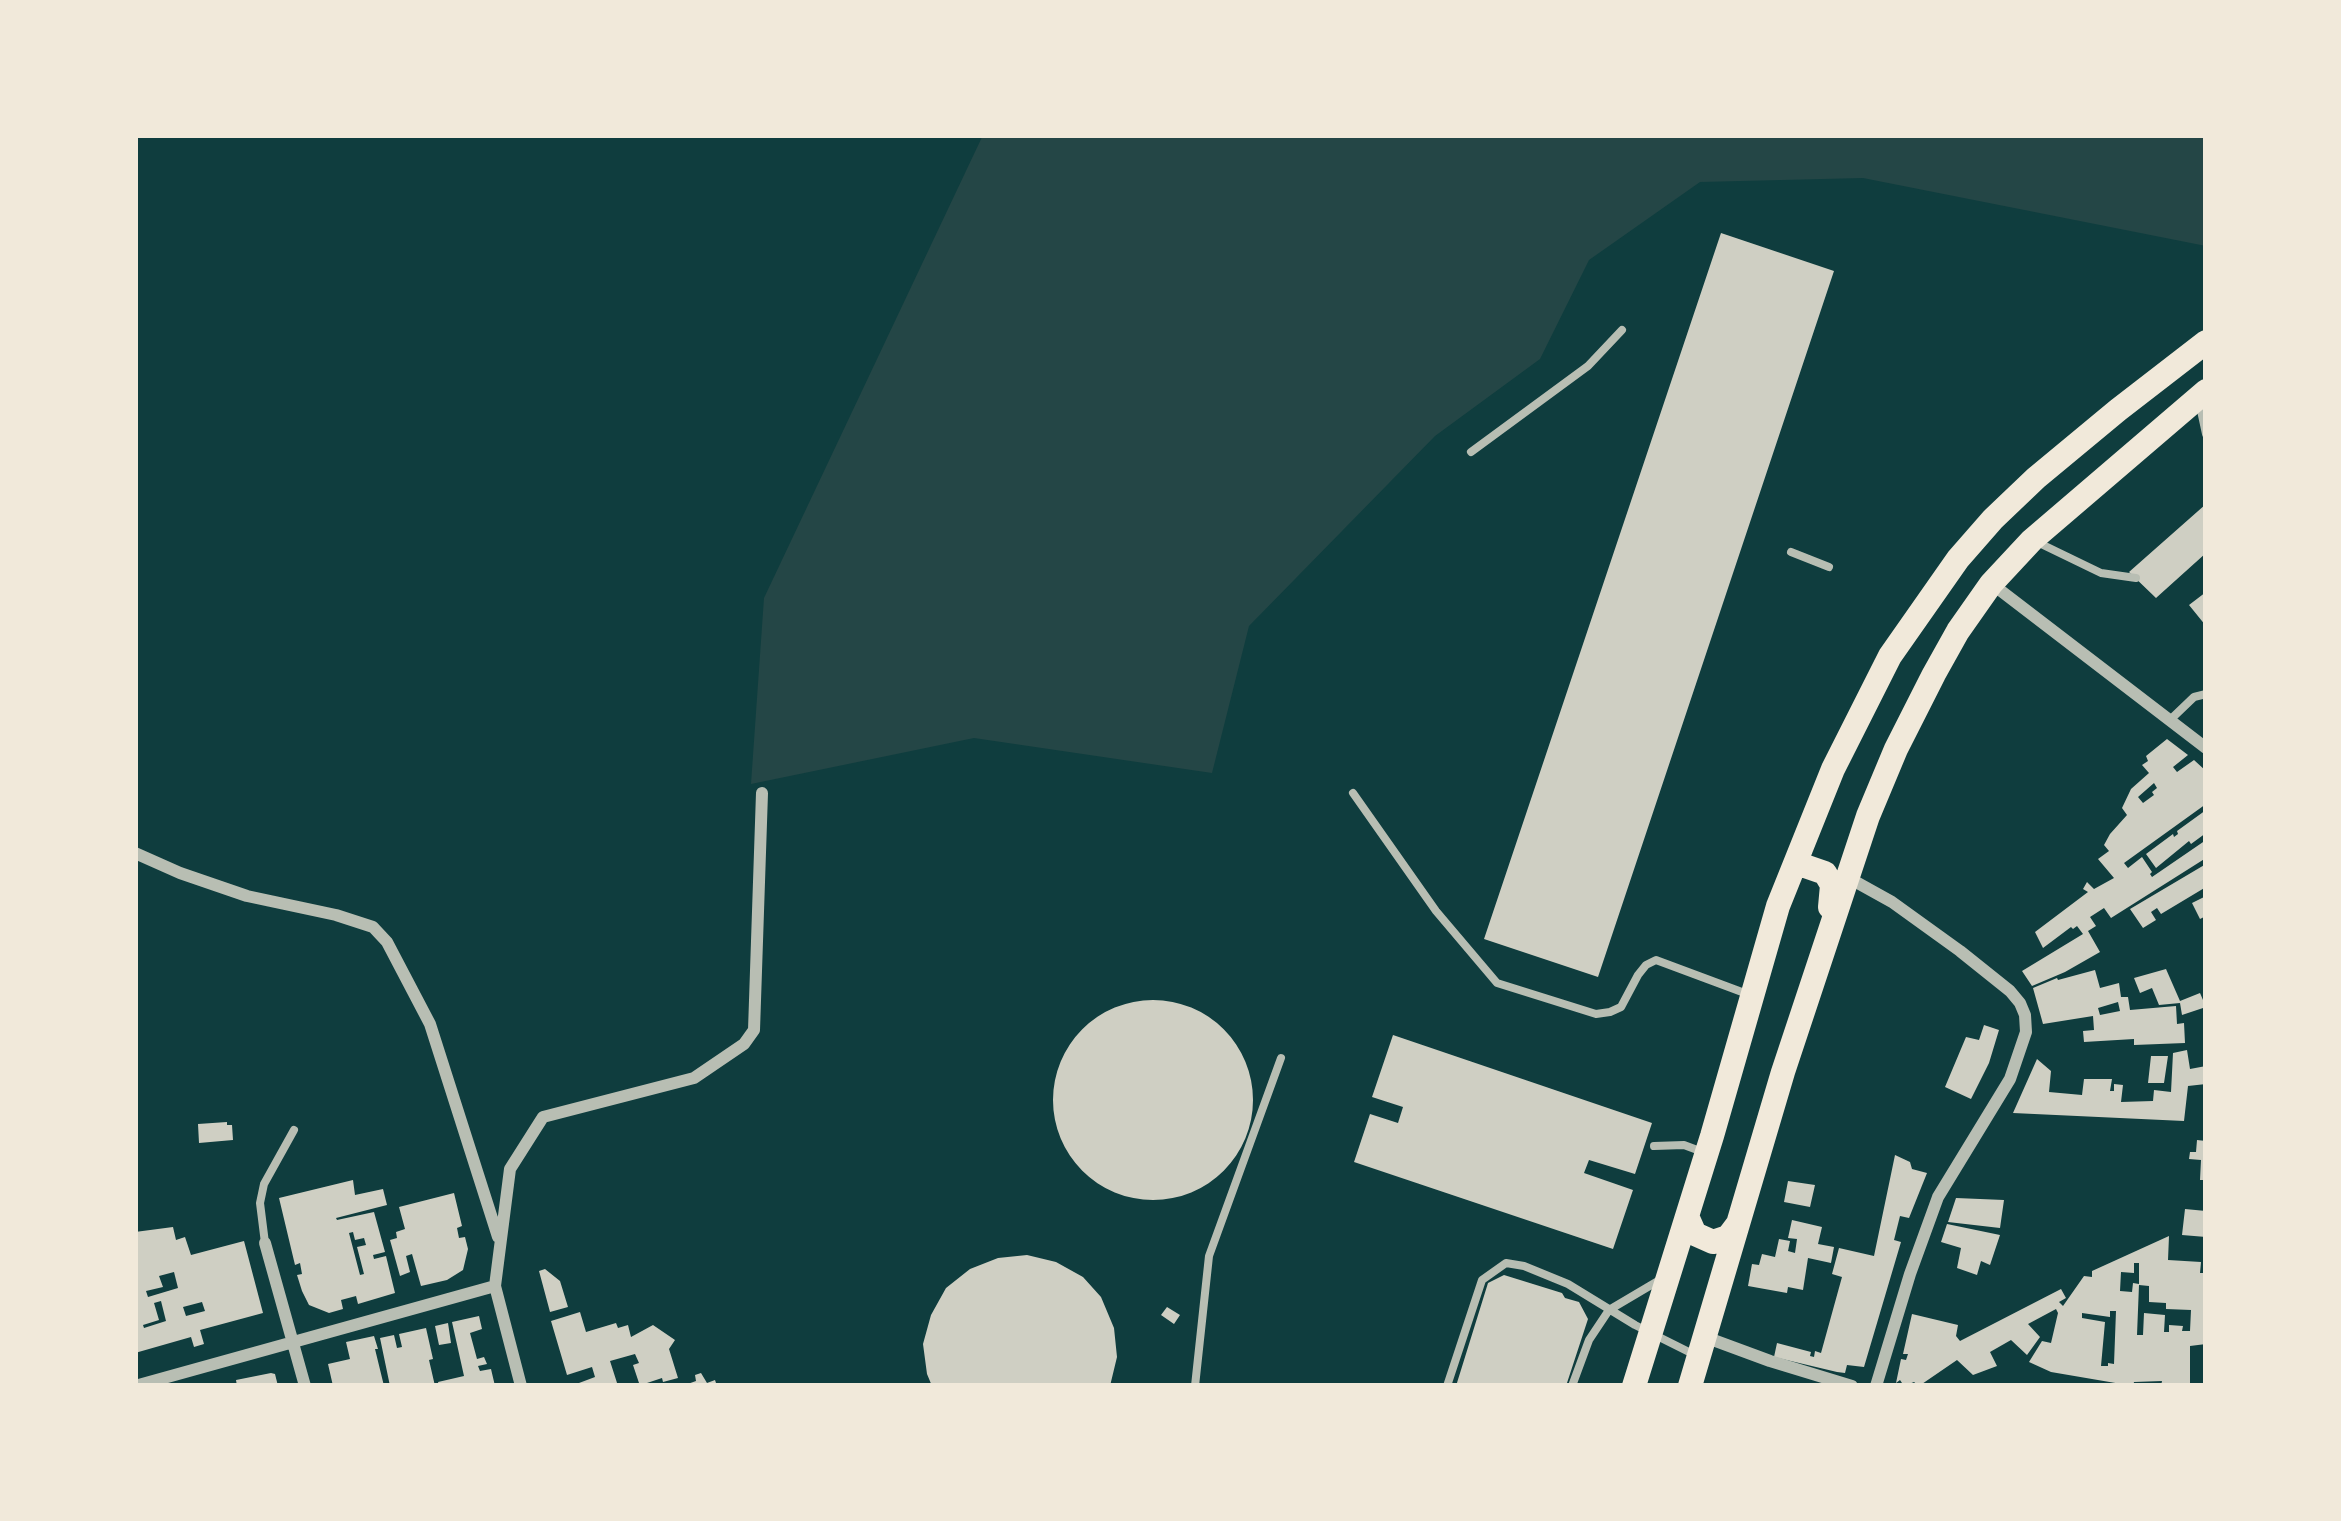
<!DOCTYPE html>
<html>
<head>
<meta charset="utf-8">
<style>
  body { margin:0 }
  #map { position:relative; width:2341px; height:1521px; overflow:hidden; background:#0f3d3e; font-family:Rubik,sans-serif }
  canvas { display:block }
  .frame { position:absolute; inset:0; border:138px solid #f1e9da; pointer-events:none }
</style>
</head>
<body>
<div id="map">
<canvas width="2341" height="1521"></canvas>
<div class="frame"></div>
</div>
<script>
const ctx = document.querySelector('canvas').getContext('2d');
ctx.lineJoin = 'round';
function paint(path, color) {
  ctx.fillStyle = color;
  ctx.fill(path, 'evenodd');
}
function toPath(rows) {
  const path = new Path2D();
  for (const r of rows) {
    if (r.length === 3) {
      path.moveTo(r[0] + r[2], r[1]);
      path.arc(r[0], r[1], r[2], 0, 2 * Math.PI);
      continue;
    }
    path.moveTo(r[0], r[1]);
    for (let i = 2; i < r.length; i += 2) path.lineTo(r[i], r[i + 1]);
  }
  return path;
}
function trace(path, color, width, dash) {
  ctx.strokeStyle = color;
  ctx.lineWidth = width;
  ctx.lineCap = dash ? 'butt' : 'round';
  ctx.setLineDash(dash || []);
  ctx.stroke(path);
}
paint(toPath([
  [983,135,2206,135,2206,246,1863,178,1700,182,1589,260,1540,359,1435,436,1249,626,1212,773,974,738,751,784,764,598]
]), '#244646');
paint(toPath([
  [1721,233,1834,271,1598,977,1484,939],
  [2206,504,2206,553,2156,598,2129,572],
  [2206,592,2206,626,2189,605],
  [2167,739,2188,755,2173,767,2177,772,2194,760,2206,771,2206,804,2124,863,2128,868,2142,857,2152,872,2150,874,2152,877,2206,840,2206,858,2111,918,2104,908,2090,917,2096,926,2088,931,2100,952,2065,972,2032,986,2022,971,2083,934,2077,926,2073,929,2071,927,2043,948,2035,932,2088,892,2083,889,2087,882,2094,889,2114,878,2098,859,2109,851,2104,845,2110,834,2127,815,2122,808,2131,789,2149,773,2142,765,2148,761,2146,756],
  [2154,783,2157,788,2152,792,2154,795,2143,803,2138,797],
  [2206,810,2206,833,2191,844,2189,841,2156,868,2146,854,2173,834,2174,837,2178,834,2177,831],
  [2206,864,2206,887,2161,914,2157,908,2151,912,2156,920,2143,928,2130,909],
  [2206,896,2206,916,2200,919,2192,903],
  [2166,969,2180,1001,2200,993,2206,1007,2182,1015,2180,1003,2159,1005,2152,988,2140,993,2134,978],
  [2095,970,2100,988,2119,983,2121,997,2128,997,2130,1010,2176,1006,2177,1024,2184,1023,2185,1043,2134,1045,2134,1039,2084,1042,2083,1031,2094,1030,2093,1016,2043,1024,2033,988,2057,978,2058,980],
  [2118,1002,2120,1011,2100,1015,2098,1008],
  [1153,1100,100],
  [1984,1025,1999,1030,1989,1063,1971,1099,1945,1087,1966,1037,1979,1040],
  [1393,1035,1652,1123,1635,1174,1589,1160,1584,1173,1633,1190,1613,1249,1354,1162,1370,1114,1398,1123,1403,1107,1372,1097],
  [2187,1050,2190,1069,2206,1066,2206,1084,2188,1086,2184,1121,2013,1113,2037,1059,2051,1071,2049,1092,2082,1095,2084,1079,2112,1079,2110,1091,2114,1091,2114,1084,2123,1085,2121,1102,2153,1101,2154,1090,2171,1092,2173,1053],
  [2151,1056,2168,1056,2164,1083,2148,1083],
  [227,1122,227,1125,232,1125,233,1140,199,1143,198,1124],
  [2197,1140,2206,1141,2206,1180,2200,1180,2201,1160,2189,1159,2190,1152,2196,1152],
  [1895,1155,1910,1162,1912,1169,1927,1173,1909,1218,1900,1216,1894,1240,1901,1242,1864,1367,1847,1365,1845,1373,1837,1372,1774,1357,1777,1343,1811,1352,1810,1356,1814,1357,1815,1351,1821,1353,1842,1277,1832,1274,1839,1248,1874,1256],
  [353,1180,355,1195,383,1189,387,1205,336,1218,337,1220,374,1212,385,1252,373,1255,374,1259,386,1256,395,1293,358,1304,356,1296,341,1300,343,1309,329,1313,309,1305,302,1291,297,1275,302,1274,300,1263,295,1265,279,1198],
  [353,1232,355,1240,364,1238,366,1245,357,1247,364,1274,360,1275,349,1233],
  [1788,1181,1815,1185,1810,1207,1784,1202],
  [454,1193,462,1226,457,1228,459,1238,465,1237,468,1249,463,1270,447,1280,421,1286,412,1254,406,1256,410,1272,400,1276,390,1240,397,1238,396,1232,405,1229,399,1207],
  [1956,1198,2004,1200,2000,1228,1948,1222],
  [2185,1209,2206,1211,2206,1237,2182,1235],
  [1792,1220,1822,1227,1818,1244,1834,1247,1831,1263,1808,1258,1803,1290,1788,1287,1787,1293,1748,1286,1752,1264,1759,1265,1762,1254,1775,1257,1779,1239,1790,1241,1788,1251,1795,1253,1797,1239,1788,1238],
  [1947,1224,2000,1235,1990,1265,1981,1261,1977,1275,1957,1268,1961,1248,1941,1242],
  [173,1227,176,1240,185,1237,191,1255,244,1241,263,1313,200,1330,204,1344,194,1347,191,1337,135,1353,135,1232],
  [174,1272,178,1288,148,1297,146,1291,163,1287,159,1276],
  [161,1301,166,1321,144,1328,143,1325,159,1320,154,1303],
  [202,1302,205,1311,186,1316,183,1307],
  [2169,1236,2168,1260,2201,1262,2200,1273,2206,1273,2206,1344,2190,1346,2190,1386,2161,1386,2162,1381,2134,1382,2133,1386,2051,1372,2029,1362,2042,1341,2051,1343,2058,1313,2056,1309,2028,1324,2040,1337,2027,1355,2011,1340,1990,1352,1997,1366,1973,1375,1957,1360,1919,1386,1914,1382,1904,1386,1900,1380,1896,1383,1901,1359,1906,1360,1908,1354,1903,1354,1912,1314,1958,1325,1956,1336,1960,1341,2061,1289,2066,1298,2059,1302,2063,1306,2084,1276,2092,1277,2092,1271],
  [2134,1263,2139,1263,2139,1284,2133,1283,2132,1292,2120,1291,2121,1272,2134,1273],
  [2139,1285,2149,1286,2149,1302,2166,1303,2166,1309,2191,1310,2190,1331,2182,1331,2183,1326,2169,1325,2169,1332,2164,1332,2165,1315,2144,1313,2143,1335,2137,1335],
  [2110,1311,2116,1311,2114,1364,2108,1363,2108,1366,2101,1366,2105,1322,2082,1318,2082,1313,2110,1317],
  [1027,1255,1056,1262,1083,1277,1101,1297,1114,1328,1117,1357,1110,1386,932,1386,927,1374,923,1344,931,1315,946,1288,970,1269,998,1258],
  [545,1269,560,1281,568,1307,550,1312,539,1271],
  [1504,1275,1562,1293,1565,1298,1579,1302,1588,1319,1566,1386,1456,1386,1488,1283],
  [1167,1307,1180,1315,1174,1324,1161,1315],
  [580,1312,586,1332,616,1323,618,1328,628,1325,631,1337,653,1325,675,1340,669,1349,678,1378,663,1382,662,1378,647,1383,648,1386,640,1386,633,1365,639,1363,635,1354,610,1361,618,1386,571,1386,595,1377,592,1367,567,1375,551,1321],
  [479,1316,482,1329,470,1333,477,1359,484,1357,487,1364,478,1366,480,1371,491,1369,495,1386,439,1386,438,1382,464,1376,452,1322],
  [448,1323,451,1343,439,1345,435,1326],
  [426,1328,433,1359,429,1360,435,1386,390,1386,380,1338,394,1335,397,1348,402,1347,399,1334],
  [374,1336,378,1349,375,1349,384,1386,333,1386,328,1364,350,1359,346,1342],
  [271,1373,275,1374,278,1386,237,1386,236,1380],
  [701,1373,707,1383,715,1380,717,1386,682,1386,696,1381,695,1375]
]), '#cfcfc3');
trace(toPath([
  [2200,406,2206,434],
  [1471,452,1588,366,1622,330],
  [2039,543,2101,573,2136,578],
  [1791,552,1829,567],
  [2170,720,2194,697,2206,694],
  [1353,793,1436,911,1497,983,1596,1014,1610,1012,1621,1007,1638,975,1646,965,1656,960,1750,995],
  [1654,1146,1684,1145,1700,1151],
  [265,1243,260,1203,264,1184,294,1130],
  [1195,1386,1209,1256,1281,1058],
  [1447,1386,1482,1280,1506,1263,1524,1266,1568,1284,1635,1325,1697,1356],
  [1572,1386,1589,1340,1609,1310,1658,1281]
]), '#b8beb3', 8);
trace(toPath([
  [1992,584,2206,748],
  [135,853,180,873,247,896,336,915,373,927,387,942,430,1024,498,1237],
  [1847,877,1892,902,1960,951,2010,991,2020,1003,2025,1015,2026,1032,2010,1079,1938,1197,1910,1274,1876,1386],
  [265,1243,305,1386],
  [1705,1337,1770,1361,1852,1386],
  [135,1386,495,1286],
  [521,1386,495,1286,510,1169,543,1117,694,1078,744,1044,754,1030,762,793]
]), '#b8beb3', 12);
trace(toPath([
  [1796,863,1825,873,1832,885,1830,907],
  [1687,1216,1695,1234,1713,1242,1728,1237,1737,1225],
  [1634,1386,1712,1136,1778,906,1833,769,1890,656,1958,559,1993,519,2036,478,2118,410,2206,342],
  [1690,1386,1783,1072,1868,816,1896,749,1934,674,1958,631,1991,584,2032,540,2206,391]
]), '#f1e9da', 24);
</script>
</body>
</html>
